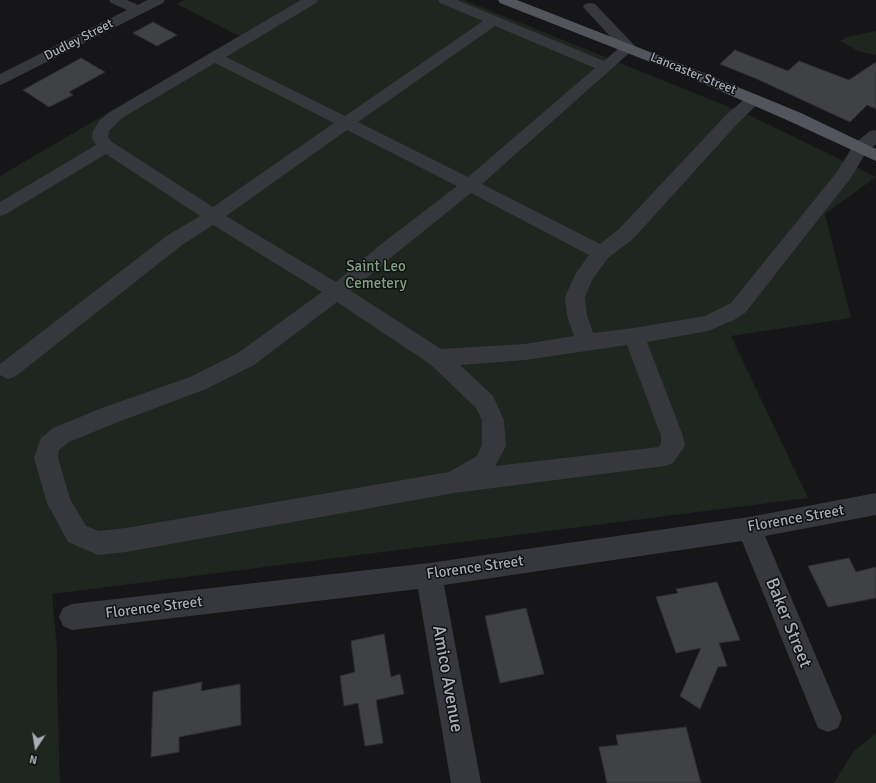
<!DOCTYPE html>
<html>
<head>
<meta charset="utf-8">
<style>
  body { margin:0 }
  #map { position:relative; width:876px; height:783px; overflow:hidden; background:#161618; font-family:Signika,sans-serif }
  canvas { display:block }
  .north { position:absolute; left:16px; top:727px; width:40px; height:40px; -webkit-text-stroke:3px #111113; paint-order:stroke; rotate:192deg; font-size:11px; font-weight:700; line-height:16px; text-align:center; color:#a8adb8 }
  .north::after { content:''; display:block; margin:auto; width:14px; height:18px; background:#a8adb8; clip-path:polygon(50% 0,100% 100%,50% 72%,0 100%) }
</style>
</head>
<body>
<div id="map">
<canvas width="876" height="783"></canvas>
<div class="north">N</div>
</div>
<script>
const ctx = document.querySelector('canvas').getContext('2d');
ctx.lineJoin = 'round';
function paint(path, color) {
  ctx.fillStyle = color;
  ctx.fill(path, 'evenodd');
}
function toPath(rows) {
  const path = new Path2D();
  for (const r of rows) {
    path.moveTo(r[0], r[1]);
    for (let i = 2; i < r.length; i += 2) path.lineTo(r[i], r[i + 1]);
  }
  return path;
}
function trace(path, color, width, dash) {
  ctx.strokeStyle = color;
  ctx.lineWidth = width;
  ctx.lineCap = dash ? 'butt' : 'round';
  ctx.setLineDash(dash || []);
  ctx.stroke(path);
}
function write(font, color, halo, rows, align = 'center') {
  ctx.font = font + ' Signika,sans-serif';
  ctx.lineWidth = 3;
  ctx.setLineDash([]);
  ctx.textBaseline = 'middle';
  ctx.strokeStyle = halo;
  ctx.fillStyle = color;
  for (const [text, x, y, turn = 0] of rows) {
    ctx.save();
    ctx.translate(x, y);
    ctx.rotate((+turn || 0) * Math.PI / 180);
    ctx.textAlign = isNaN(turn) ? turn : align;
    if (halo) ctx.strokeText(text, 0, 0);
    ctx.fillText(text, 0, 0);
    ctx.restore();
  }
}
paint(toPath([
  [185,0,464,0,751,116,876,177,825,214,851,318,731,336,808,498,52,594,57,649,57,688,60,783,0,783,0,176,239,36,177,4],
  [876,31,876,55,860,52,840,41,847,37],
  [876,733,876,783,834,783,854,751]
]), '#1e261f');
const building = toPath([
  [153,22,177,35,157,46,133,33,153,22],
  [735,50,788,71,799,61,849,80,876,62,876,109,867,105,850,122,757,79,720,64,735,50],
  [81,58,105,72,69,92,73,95,49,107,23,90,81,58],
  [849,558,856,572,876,567,876,598,828,607,808,566,849,558],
  [717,582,740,640,719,643,727,666,718,667,700,709,680,696,701,648,676,653,656,597,678,593,676,589,717,582],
  [526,608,544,674,500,683,485,616,526,608],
  [384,634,391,677,400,674,404,694,376,700,383,743,365,746,358,703,344,706,340,676,355,672,351,641,384,634],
  [202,682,201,691,240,684,241,725,179,737,179,752,151,757,153,692,202,682],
  [686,727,701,783,607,783,599,747,618,745,616,735,686,727]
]);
paint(building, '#404145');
trace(building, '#303034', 1);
paint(toPath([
  [109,0,127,0,138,5,147,0,165,0,163,3,5,83,0,85,0,74,127,10,111,3,109,0],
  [301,0,318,0,316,3,226,57,345,116,483,21,440,3,438,0,457,0,604,61,620,47,583,7,585,4,590,3,595,4,636,47,482,184,600,244,619,229,726,115,748,96,754,94,760,96,762,99,760,102,738,123,633,239,608,258,592,280,585,297,587,315,593,333,634,328,705,316,731,303,837,172,854,144,870,131,876,130,876,144,867,151,850,179,745,313,734,320,708,331,647,342,683,436,685,446,673,463,665,466,454,493,126,552,98,555,68,542,47,503,34,458,41,438,53,428,102,408,190,377,238,353,322,292,213,225,182,245,16,376,8,379,0,375,0,364,168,235,200,216,106,154,6,214,0,216,0,202,96,145,92,138,93,131,100,120,110,112,301,0],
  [495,26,595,68,468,177,358,122,495,26],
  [215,63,334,123,213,207,112,142,108,138,109,131,122,118,215,63],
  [347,130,457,186,380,245,336,282,226,216,347,130],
  [471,193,589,255,576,273,565,297,567,315,574,336,525,344,441,349,351,291,394,255,471,193],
  [337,302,430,364,476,408,482,420,482,445,477,456,449,472,126,528,99,531,86,526,70,499,58,458,59,450,69,442,118,422,206,389,254,365,337,302],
  [627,345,661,436,661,443,659,447,495,466,506,446,504,420,493,396,460,365,525,360,627,345],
  [876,493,876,515,765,536,842,718,838,728,828,732,818,728,742,541,444,585,481,783,451,783,418,589,72,630,63,626,59,617,63,608,72,604,429,563,749,517,876,493]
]), '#37383d');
paint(toPath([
  [498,0,517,0,701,72,801,113,876,149,876,161,789,121,691,78,500,3,498,0]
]), '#53555c');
write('13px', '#a8adb8', '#111113', [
  ["Dudley Street",79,40,-27],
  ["Lancaster Street",693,74,22]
]);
write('15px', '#7fa381', '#111113', [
  ["Saint Leo",376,267],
  ["Cemetery",376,284]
]);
write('15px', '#a8adb8', '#111113', [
  ["Florence Street",796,519,-10],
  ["Florence Street",475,568,-8],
  ["Florence Street",154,608,-7]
]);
write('18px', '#a8adb8', '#111113', [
  ["Baker Street",788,623,68],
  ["Amico Avenue",447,679,80]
]);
</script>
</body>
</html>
